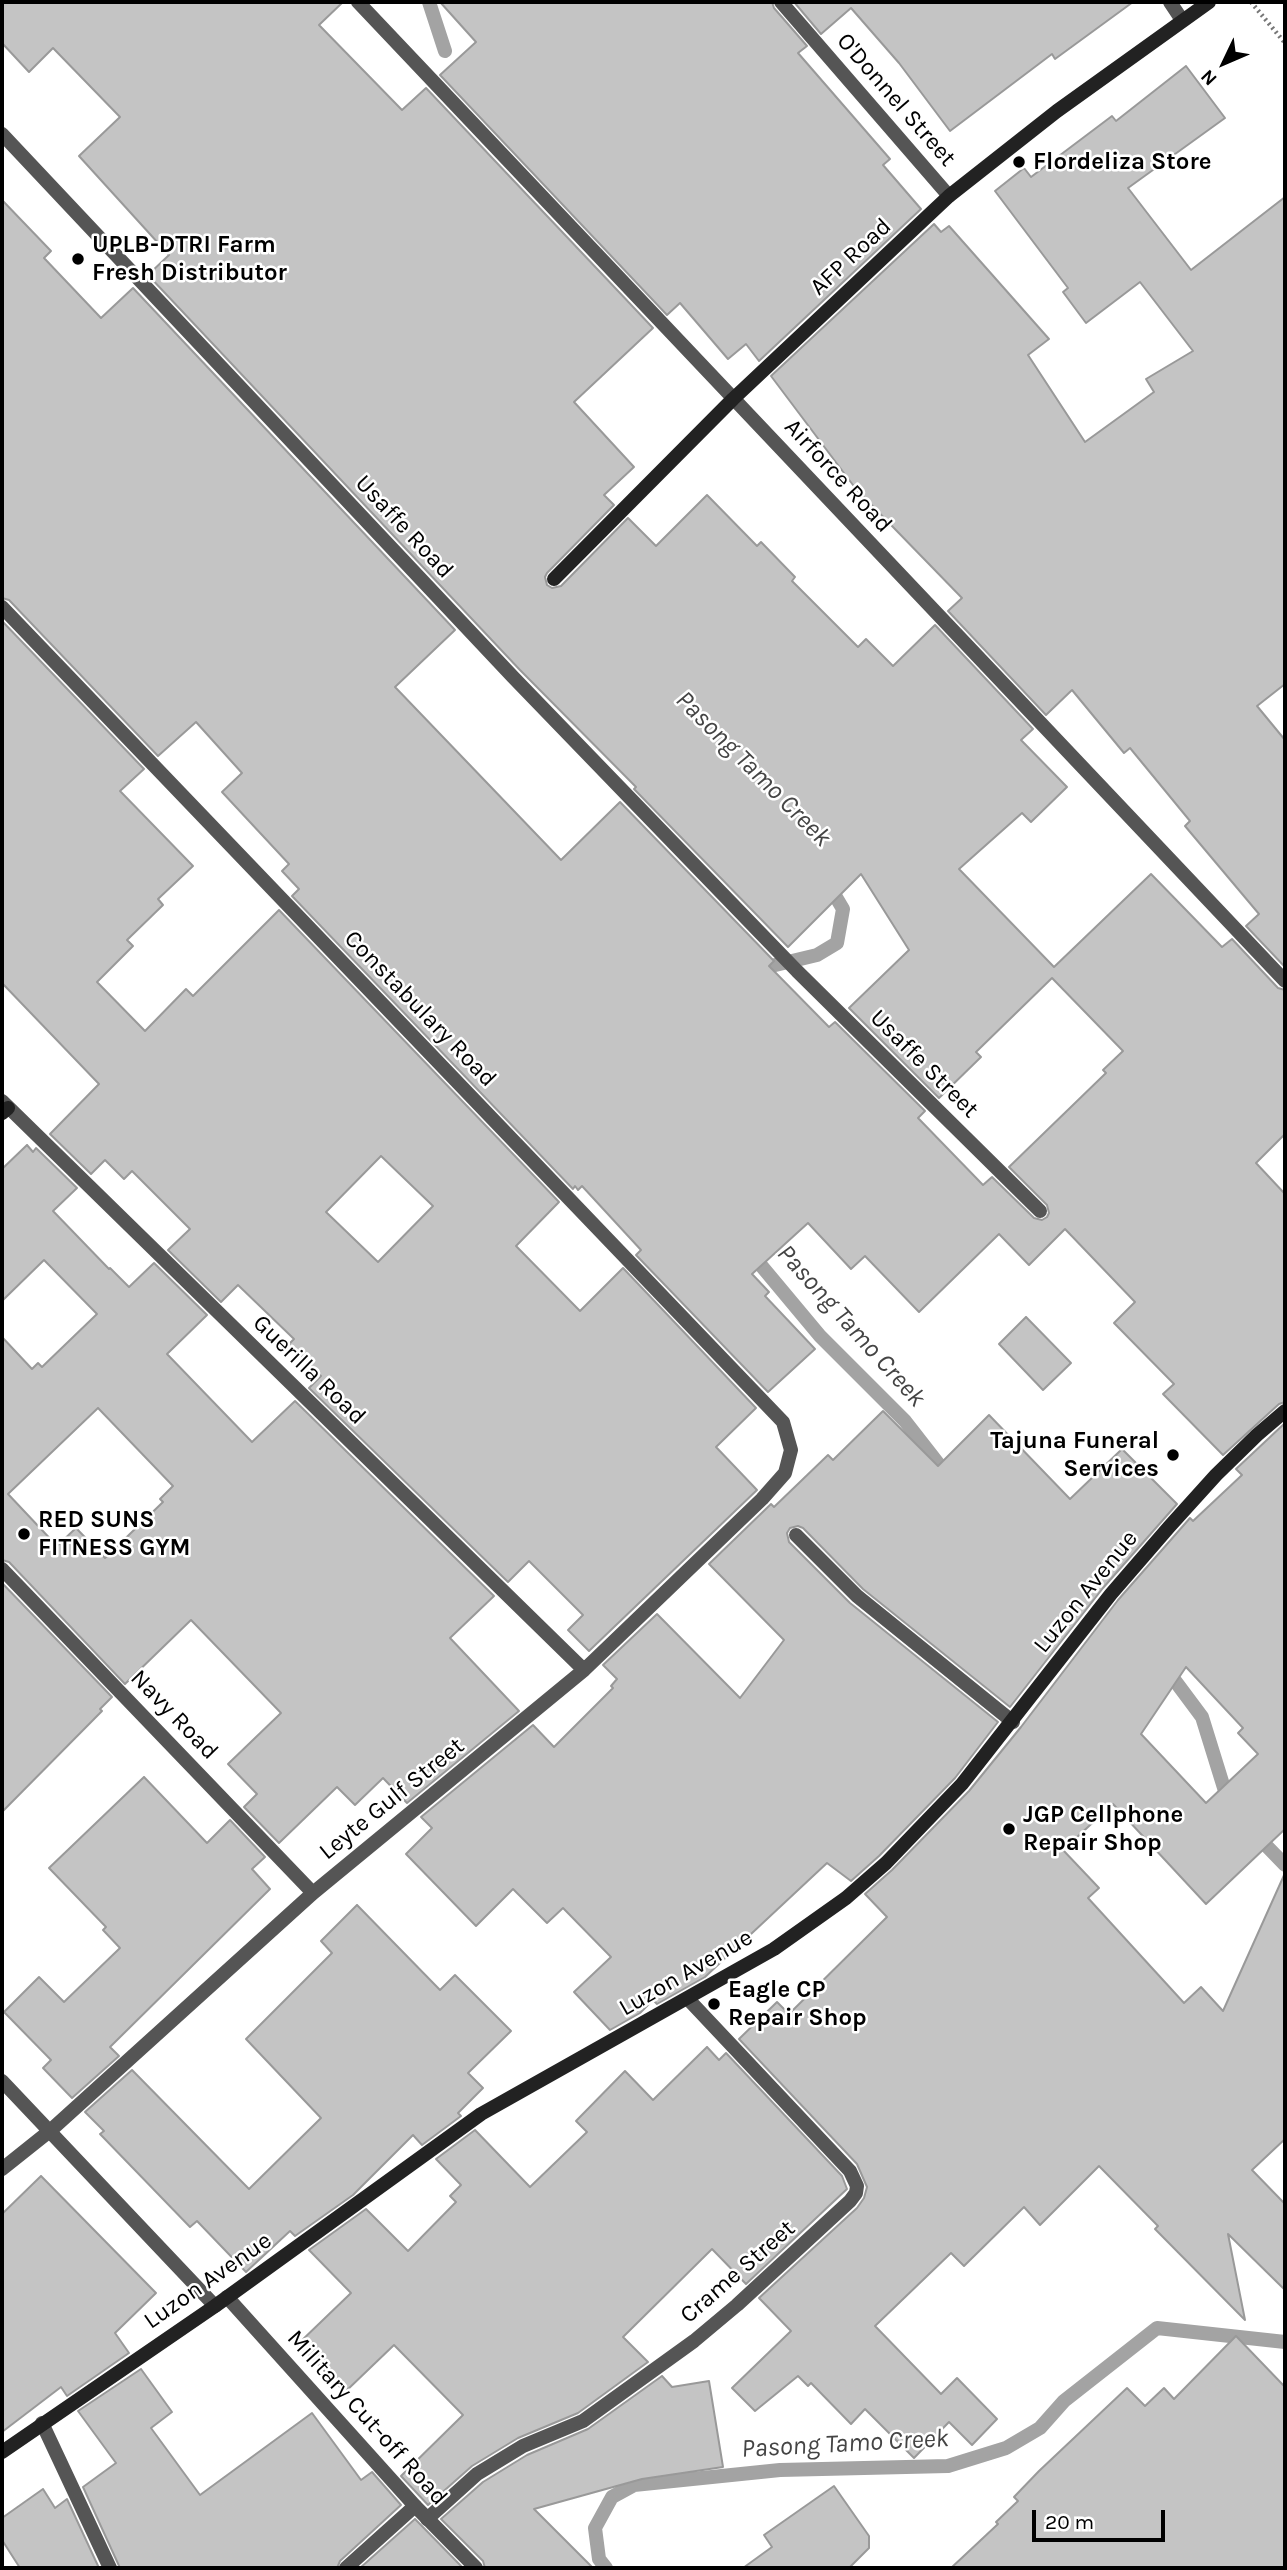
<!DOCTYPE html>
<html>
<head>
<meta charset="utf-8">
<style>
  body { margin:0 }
  #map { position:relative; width:1287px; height:2570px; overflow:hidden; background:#fff; font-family:Karla,sans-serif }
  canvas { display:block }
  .frame { position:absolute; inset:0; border:4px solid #000; pointer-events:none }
  .north { position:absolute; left:1189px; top:28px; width:70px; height:70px; -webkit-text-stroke:5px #fff; paint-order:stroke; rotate:226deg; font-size:19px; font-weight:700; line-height:28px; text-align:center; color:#000 }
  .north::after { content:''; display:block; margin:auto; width:24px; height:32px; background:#000; clip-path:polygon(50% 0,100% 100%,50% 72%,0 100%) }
  .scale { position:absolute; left:1032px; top:2510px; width:133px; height:32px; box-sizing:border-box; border:4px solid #000; border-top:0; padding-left:9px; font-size:21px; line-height:24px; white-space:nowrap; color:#000; -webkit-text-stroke:5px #fff; paint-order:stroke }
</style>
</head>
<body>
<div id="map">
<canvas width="1287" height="2570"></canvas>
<div class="frame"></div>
<div class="north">N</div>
<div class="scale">20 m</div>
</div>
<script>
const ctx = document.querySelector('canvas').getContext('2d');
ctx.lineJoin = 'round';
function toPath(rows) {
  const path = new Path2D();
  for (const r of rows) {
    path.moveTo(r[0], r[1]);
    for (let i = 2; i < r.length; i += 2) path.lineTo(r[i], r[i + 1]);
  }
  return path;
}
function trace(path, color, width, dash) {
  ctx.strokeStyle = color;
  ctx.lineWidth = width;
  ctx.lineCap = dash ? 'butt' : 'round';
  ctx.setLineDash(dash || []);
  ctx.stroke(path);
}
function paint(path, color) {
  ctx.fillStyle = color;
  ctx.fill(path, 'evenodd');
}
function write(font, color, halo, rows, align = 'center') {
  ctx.font = font + ' Karla,sans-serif';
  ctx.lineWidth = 5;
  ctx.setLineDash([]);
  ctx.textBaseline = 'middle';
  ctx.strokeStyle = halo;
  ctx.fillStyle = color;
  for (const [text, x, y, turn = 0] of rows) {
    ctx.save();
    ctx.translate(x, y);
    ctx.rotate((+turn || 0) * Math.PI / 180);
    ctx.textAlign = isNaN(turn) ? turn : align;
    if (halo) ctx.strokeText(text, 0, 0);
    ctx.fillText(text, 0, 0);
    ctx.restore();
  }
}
trace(toPath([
  [429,2,445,51],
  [762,980,767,967,817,955,837,943,843,909,827,882],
  [749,1251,820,1336,905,1421,951,1480],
  [1164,1666,1202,1717,1229,1804],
  [1254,1833,1285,1865],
  [606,2568,599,2559,595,2528,612,2497,634,2485,780,2470,948,2466,1006,2448,1040,2428,1064,2401,1157,2328,1285,2342]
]), '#a3a3a3', 14);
const building = toPath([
  [2,2,343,2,319,25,402,110,426,88,653,328,574,402,634,467,604,495,614,505,547,573,545,577,547,585,552,588,561,586,628,518,656,546,707,495,757,546,761,542,795,577,792,581,858,647,866,639,893,666,935,625,1033,729,1021,740,1067,787,1031,822,1022,813,959,869,1054,967,1151,874,1222,947,1232,939,1278,988,1285,990,1285,1134,1256,1163,1285,1194,1285,1402,1279,1404,1223,1455,1163,1394,1174,1384,1114,1323,1135,1302,1065,1229,1029,1265,999,1234,919,1312,865,1256,851,1269,808,1223,752,1274,769,1292,765,1296,815,1349,768,1392,636,1255,641,1250,582,1186,578,1190,575,1186,573,1189,292,896,299,889,282,871,289,864,222,792,242,773,196,722,158,756,9,600,2,598,2,200,51,251,44,258,101,318,133,288,455,630,395,687,561,860,620,802,774,961,769,966,829,1027,835,1022,925,1111,918,1118,983,1185,992,1177,1034,1218,1042,1220,1047,1217,1049,1213,1047,1205,1009,1167,1106,1073,1103,1070,1123,1051,1052,978,976,1052,981,1057,939,1098,849,1008,909,950,861,874,788,947,634,789,636,787,520,670,148,275,169,255,79,156,120,117,53,48,29,72,2,43,2,2],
  [440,2,772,2,774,8,807,46,798,53,890,159,883,165,921,209,759,361,746,344,728,359,680,303,667,315,440,75,476,42,440,2],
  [794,2,1133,2,1055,59,1052,54,950,131,899,63,851,8,821,34,794,2],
  [1186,66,1225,118,1128,188,1191,270,1285,197,1285,684,1257,706,1285,740,1285,967,1246,926,1259,914,1185,826,1190,821,1130,748,1124,753,1072,690,1046,715,948,611,962,598,856,489,771,376,934,224,941,232,949,226,1049,339,1028,355,1085,442,1154,392,1146,379,1193,351,1140,282,1086,323,1063,292,1068,288,995,191,1024,168,1031,177,1112,116,1116,121,1186,66],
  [2,621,144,769,120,791,193,866,158,899,163,905,127,940,133,946,97,982,145,1031,186,989,193,996,279,910,559,1202,516,1246,580,1311,623,1268,756,1408,716,1447,757,1490,589,1651,568,1630,583,1615,529,1561,508,1582,309,1388,321,1376,289,1344,294,1339,238,1285,221,1302,168,1250,190,1229,132,1171,124,1179,105,1160,91,1174,50,1134,99,1084,2,983,2,621],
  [381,1156,433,1206,378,1262,326,1212,381,1156],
  [27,1145,33,1152,36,1148,77,1188,53,1211,109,1269,110,1268,129,1287,154,1263,207,1315,167,1354,252,1442,295,1401,494,1596,450,1638,519,1711,407,1803,383,1778,355,1805,337,1787,279,1843,244,1807,257,1794,228,1764,281,1713,191,1620,125,1684,9,1562,2,1560,2,1337,32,1369,38,1363,42,1367,97,1314,44,1260,2,1301,2,1169,27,1145],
  [98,1408,173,1486,160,1499,163,1502,105,1558,76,1528,57,1546,8,1494,98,1408],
  [1026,1317,1071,1363,1043,1390,999,1344,1026,1317],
  [883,1411,938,1466,989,1415,1070,1499,1122,1449,1177,1504,1103,1588,1010,1707,863,1589,803,1528,798,1526,790,1528,787,1533,789,1542,850,1603,998,1722,955,1778,879,1856,851,1881,827,1863,705,1977,657,2004,653,2000,640,2013,610,2030,574,1992,611,1957,563,1908,547,1923,513,1889,476,1926,406,1854,432,1828,421,1817,533,1725,554,1747,613,1688,611,1686,617,1679,603,1665,657,1614,740,1698,784,1640,709,1564,771,1504,774,1507,828,1455,833,1460,883,1411],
  [1285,1423,1285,1829,1206,1904,1113,1804,1063,1850,1099,1888,1088,1898,1184,2003,1201,1987,1223,2011,1285,1873,1285,2139,1252,2170,1285,2204,1285,2290,1228,2234,1245,2320,1155,2229,1158,2226,1099,2166,1040,2225,1024,2207,964,2266,951,2253,875,2326,941,2394,957,2378,997,2419,972,2445,949,2422,914,2458,865,2409,851,2424,811,2383,808,2386,798,2376,755,2411,732,2388,791,2331,759,2298,857,2208,864,2198,867,2187,857,2164,739,2039,777,2002,789,2014,887,1917,865,1894,892,1870,969,1791,1021,1727,1118,1600,1190,1518,1193,1521,1242,1475,1236,1469,1285,1423],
  [1186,1667,1243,1728,1238,1733,1258,1754,1206,1803,1141,1734,1186,1667],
  [2,1583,112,1697,100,1709,102,1711,2,1812,2,1583],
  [144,1777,207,1843,230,1820,265,1857,252,1869,270,1889,110,2047,119,2056,72,2098,43,2068,51,2060,4,2012,39,1977,64,2002,120,1948,103,1930,106,1927,49,1868,144,1777],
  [357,1905,440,1990,455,1975,511,2031,468,2073,483,2088,458,2113,461,2116,422,2145,413,2135,353,2195,295,2236,290,2231,246,2272,197,2221,190,2227,100,2134,104,2131,85,2112,132,2070,249,2189,321,2118,246,2039,332,1953,321,1941,357,1905],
  [707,2047,719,2060,726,2053,842,2176,847,2189,746,2284,712,2249,623,2337,648,2362,578,2413,518,2438,472,2466,428,2505,401,2476,463,2415,394,2345,345,2392,298,2344,351,2293,309,2250,366,2209,408,2251,456,2202,450,2196,461,2185,436,2159,475,2130,530,2187,587,2132,576,2121,625,2071,653,2100,707,2047],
  [41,2176,156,2293,115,2333,129,2353,67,2396,61,2387,2,2432,2,2214,41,2176],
  [1236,2336,1285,2387,1285,2568,951,2568,998,2524,996,2522,1018,2501,1014,2497,1039,2471,1127,2388,1145,2406,1164,2388,1174,2399,1236,2336],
  [141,2369,172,2412,151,2428,200,2495,312,2413,361,2480,372,2472,401,2505,340,2561,337,2568,120,2568,83,2487,116,2463,78,2411,141,2369],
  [662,2376,672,2387,709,2381,723,2467,642,2479,534,2509,593,2568,485,2568,483,2561,441,2519,483,2482,527,2455,588,2429,662,2376],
  [834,2486,869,2536,869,2548,849,2568,743,2568,772,2547,764,2535,834,2486],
  [43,2489,55,2508,67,2499,99,2568,20,2568,2,2540,2,2518,43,2489],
  [415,2519,463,2568,360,2568,415,2519]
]);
paint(building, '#c4c4c4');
trace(building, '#999', 2);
trace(toPath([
  [1251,2,1285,43]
]), '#777', 4.5, [2, 3.5]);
trace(toPath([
  [796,1535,857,1596,1013,1722],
  [427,2519,477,2474,523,2446,583,2421,694,2341,737,2305,850,2201,856,2193,857,2186,850,2171,688,1999],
  [346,2568,415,2506]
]), '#555', 14);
trace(toPath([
  [358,2,1285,981],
  [781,2,949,196],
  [1170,2,1182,20],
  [2,134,513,677,797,971,1040,1211],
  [2,607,783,1422,791,1450,785,1473,762,1499,584,1670,313,1893,51,2130,2,2169],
  [2,1101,584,1670],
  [2,1569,313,1893],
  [2,2081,215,2306],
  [227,2297,415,2506,476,2568],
  [42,2423,110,2568]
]), '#555', 14);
trace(toPath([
  [554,579,733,399,949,196,1057,111,1209,2],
  [2,1113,8,1108],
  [2,2452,215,2306,481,2114,774,1949,846,1898,886,1863,962,1784,1111,1594,1169,1527,1216,1475,1257,1435,1285,1411]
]), '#222', 14);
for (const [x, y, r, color] of [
  [1019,162,7,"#000"],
  [78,259,7,"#000"],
  [1173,1455,7,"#000"],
  [24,1534,7,"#000"],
  [1009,1829,7,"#000"],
  [714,2004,7,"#000"]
]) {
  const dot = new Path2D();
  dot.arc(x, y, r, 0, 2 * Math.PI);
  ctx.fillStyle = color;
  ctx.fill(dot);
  trace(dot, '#fff', 2.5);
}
write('24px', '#000', '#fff', [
  ["O'Donnel Street",896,100,49],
  ["AFP Road",851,257,-43],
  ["Airforce Road",838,476,47],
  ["Usaffe Road",404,527,47],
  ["Constabulary Road",420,1009,46],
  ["Usaffe Street",924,1064,45],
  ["Guerilla Road",309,1370,44],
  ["Luzon Avenue",1086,1592,-51],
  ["Navy Road",174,1715,46],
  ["Leyte Gulf Street",392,1799,-39],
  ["Luzon Avenue",686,1973,-30],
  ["Crame Street",738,2272,-41],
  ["Luzon Avenue",208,2281,-35],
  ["Military Cut-off Road",367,2418,48]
]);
write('bold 24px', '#000', '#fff', [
  ["Flordeliza Store",1033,162],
  ["UPLB-DTRI Farm",92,245],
  ["Fresh Distributor",92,273],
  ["Tajuna Funeral",1159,1441,"right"],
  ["Services",1159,1469,"right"],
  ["RED SUNS",38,1520],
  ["FITNESS GYM",38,1548],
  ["JGP Cellphone",1023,1815],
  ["Repair Shop",1023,1843],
  ["Eagle CP",728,1990],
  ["Repair Shop",728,2018]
], 'left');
write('italic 26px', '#444', '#fff', [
  ["Pasong Tamo Creek",753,769,45],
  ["Pasong Tamo Creek",851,1326,48],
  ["Pasong Tamo Creek",845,2444,-3]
]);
</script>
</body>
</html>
